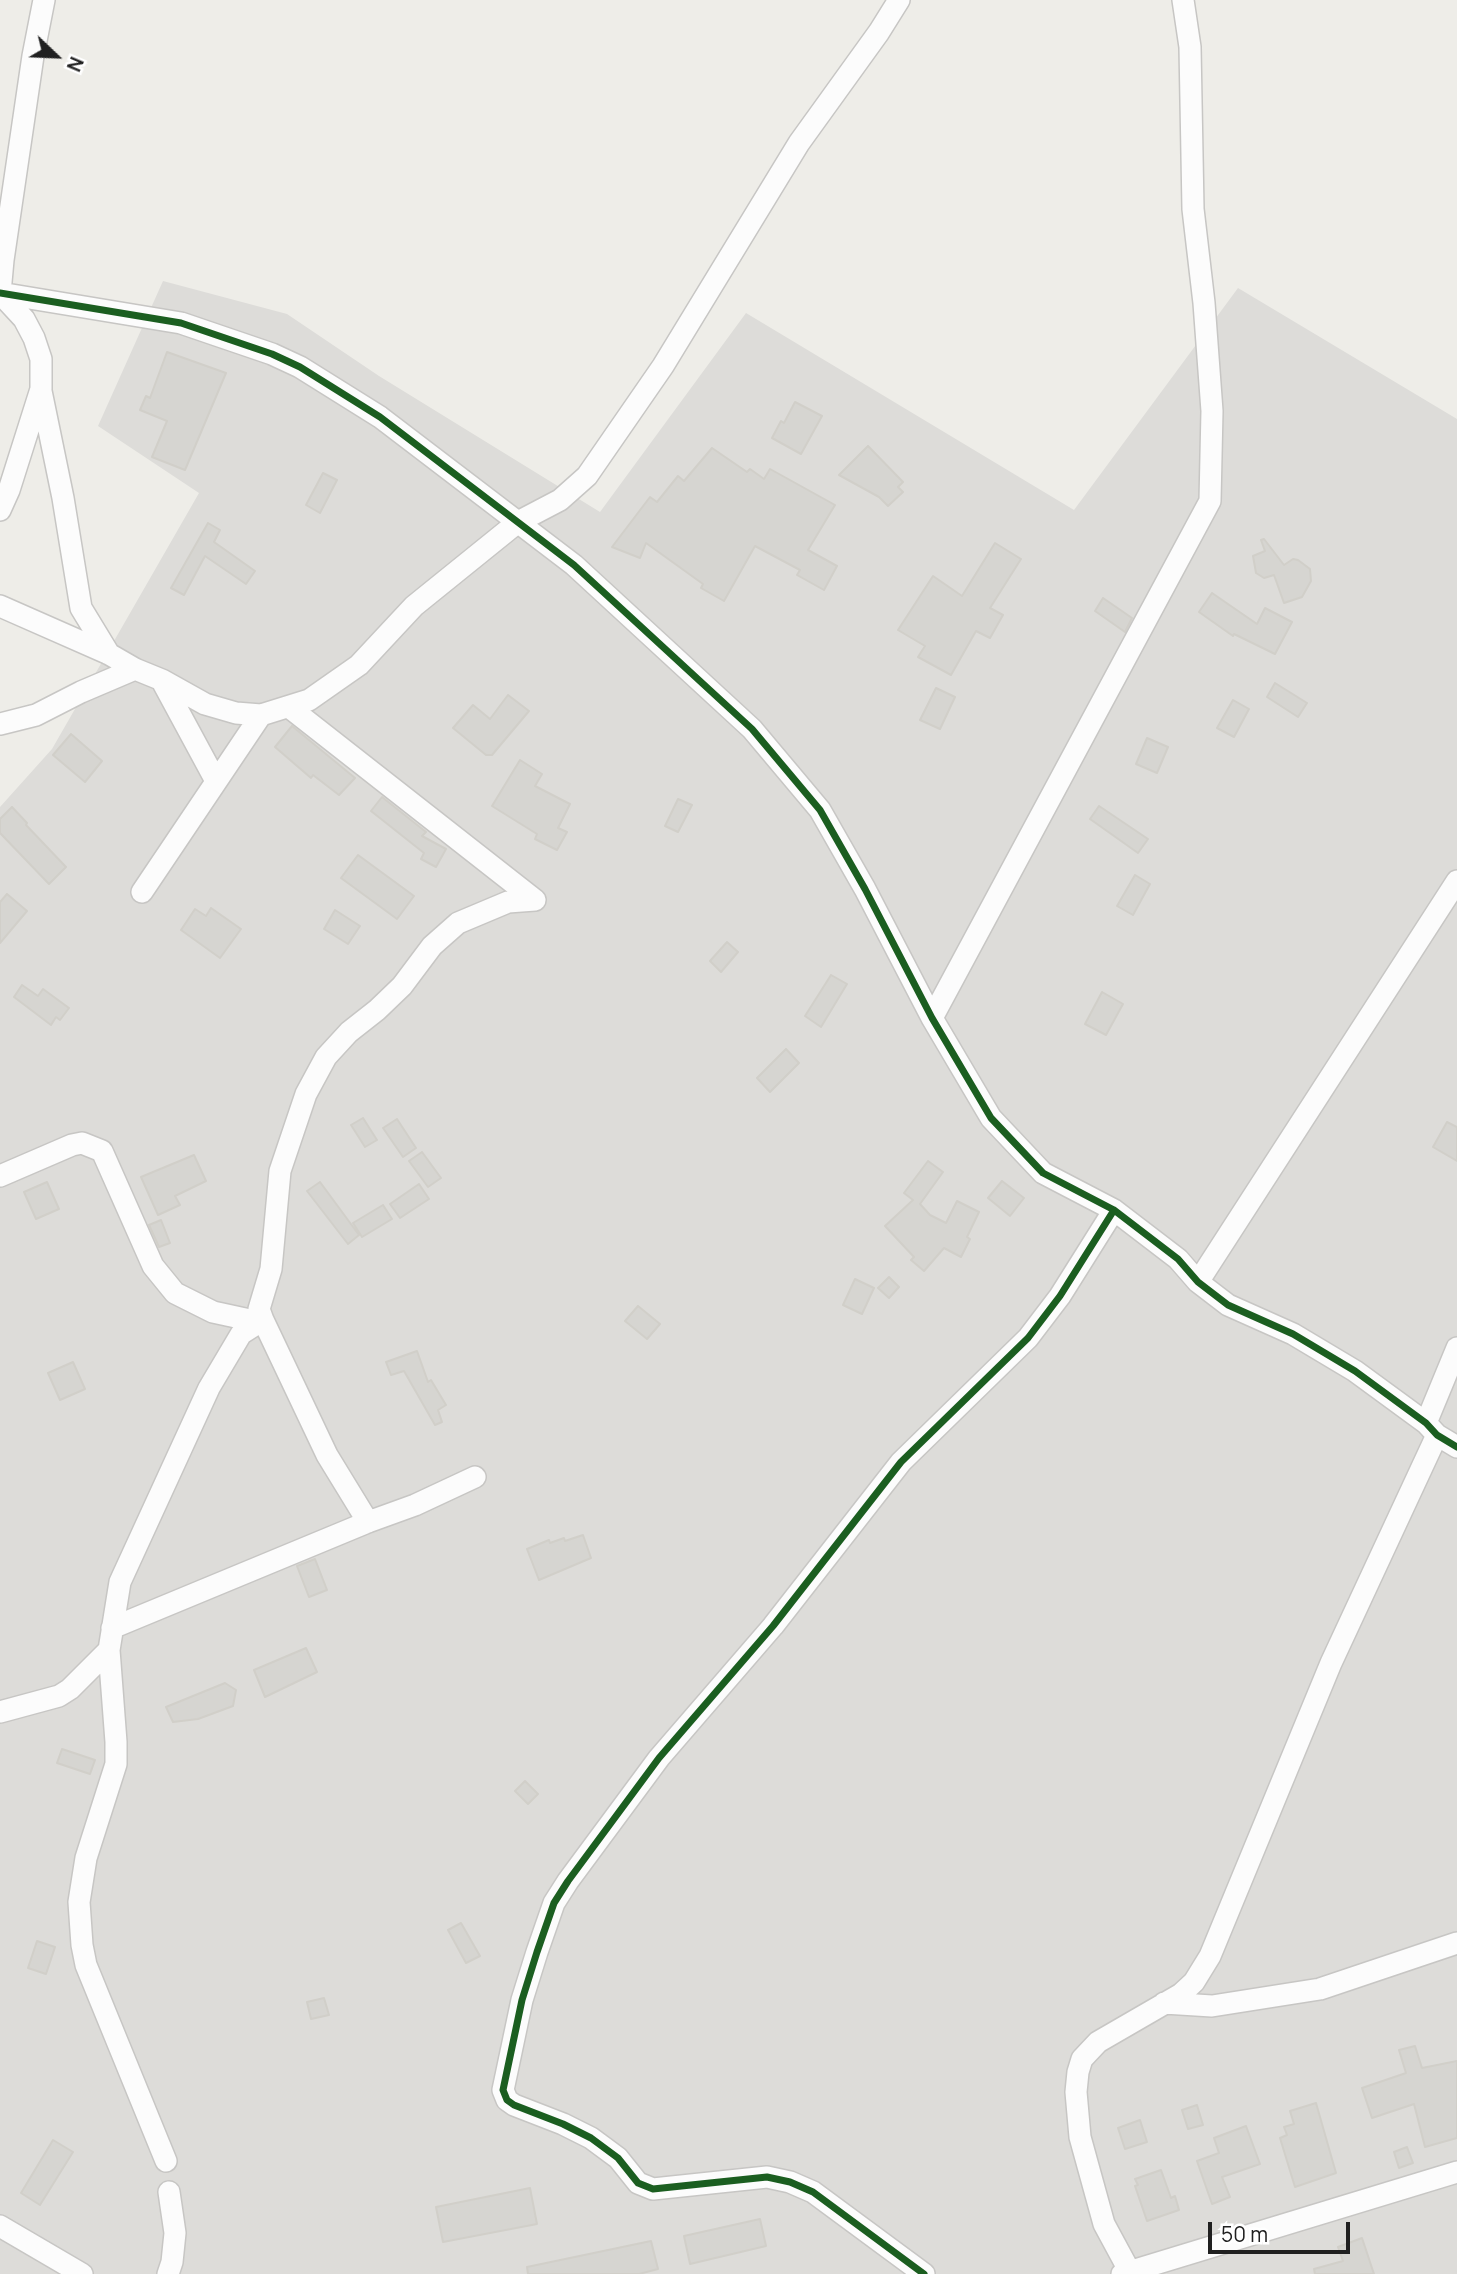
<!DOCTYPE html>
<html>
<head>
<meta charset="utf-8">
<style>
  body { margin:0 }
  #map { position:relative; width:1457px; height:2274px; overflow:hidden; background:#eeede8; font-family:Manrope,sans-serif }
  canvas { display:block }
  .north { position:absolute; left:21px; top:21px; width:70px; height:70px; -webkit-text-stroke:5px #fff; paint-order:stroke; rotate:113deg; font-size:19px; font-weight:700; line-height:28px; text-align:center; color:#202020 }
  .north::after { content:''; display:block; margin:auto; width:24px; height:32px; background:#202020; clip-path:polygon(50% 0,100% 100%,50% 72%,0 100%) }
  .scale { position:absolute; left:1208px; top:2222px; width:142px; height:32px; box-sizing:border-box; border:4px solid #202020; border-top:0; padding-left:9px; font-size:21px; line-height:24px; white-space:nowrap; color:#202020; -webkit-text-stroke:5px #fff; paint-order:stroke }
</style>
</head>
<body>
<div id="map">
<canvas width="1457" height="2274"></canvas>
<div class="north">N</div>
<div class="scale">50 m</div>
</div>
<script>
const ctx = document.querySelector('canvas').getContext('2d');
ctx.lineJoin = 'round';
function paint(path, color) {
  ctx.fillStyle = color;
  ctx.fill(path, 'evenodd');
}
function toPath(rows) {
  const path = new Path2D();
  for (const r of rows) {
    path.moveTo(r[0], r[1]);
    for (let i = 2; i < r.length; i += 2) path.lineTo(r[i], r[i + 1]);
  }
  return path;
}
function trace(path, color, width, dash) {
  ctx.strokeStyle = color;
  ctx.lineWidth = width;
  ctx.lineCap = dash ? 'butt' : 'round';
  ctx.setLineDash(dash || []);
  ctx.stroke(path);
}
paint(toPath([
  [163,281,287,314,379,376,600,512,746,313,1074,510,1238,288,1457,419,1457,2274,0,2274,0,807,52,749,199,493,98,426]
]), '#dddcd9');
const building = toPath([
  [167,352,226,373,185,470,152,457,167,421,140,410,146,396,150,398,167,352],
  [795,402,822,416,801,454,772,438,781,421,784,423,795,402],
  [868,446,903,482,898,487,903,492,888,506,879,497,839,475,868,446],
  [712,448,747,472,750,469,764,479,770,469,835,505,808,550,837,566,824,590,797,575,800,570,755,546,724,601,701,588,703,584,646,543,640,558,612,547,650,497,657,502,678,476,684,481,712,448],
  [323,473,337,480,320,513,306,505,323,473],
  [208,523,220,530,214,542,255,571,246,584,205,556,184,595,171,588,208,523],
  [1264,539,1284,565,1293,559,1298,560,1310,569,1311,581,1302,597,1284,603,1274,575,1264,578,1256,573,1253,556,1265,551,1261,540,1264,539],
  [995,543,1021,559,990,608,1003,615,990,638,976,631,951,675,918,657,925,646,898,630,933,576,962,596,995,543],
  [1212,593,1257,624,1265,608,1292,622,1275,654,1234,634,1233,636,1199,612,1212,593],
  [1103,598,1132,618,1125,632,1095,611,1103,598],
  [1275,683,1307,703,1298,717,1267,697,1275,683],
  [936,688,955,697,940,729,920,720,936,688],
  [508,695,529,711,492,755,486,755,453,728,473,705,490,719,508,695],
  [1233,700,1249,709,1234,737,1217,728,1233,700],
  [292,726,355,778,339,795,313,775,311,778,275,747,292,726],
  [71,734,102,761,85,782,53,755,71,734],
  [1147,738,1168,747,1157,773,1136,764,1147,738],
  [520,760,542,774,535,786,570,804,558,828,567,832,557,850,535,839,537,834,492,806,520,760],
  [382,797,426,832,422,836,446,849,436,867,421,859,424,853,371,811,382,797],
  [678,799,692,805,678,832,665,826,678,799],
  [1099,806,1148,839,1138,853,1090,819,1099,806],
  [12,807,27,823,26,825,66,867,49,884,0,833,0,819,12,807],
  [358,855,414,896,397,919,341,878,358,855],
  [1135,875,1150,884,1133,915,1117,906,1135,875],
  [7,894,27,911,0,943,0,902,7,894],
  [211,908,241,929,220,958,181,930,195,909,206,916,211,908],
  [335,910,360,926,348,944,324,929,335,910],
  [727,942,738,952,721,972,710,961,727,942],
  [831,975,847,984,821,1027,805,1016,831,975],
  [22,985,38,996,43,989,69,1008,60,1020,56,1017,51,1025,14,997,22,985],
  [1102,992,1123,1004,1106,1035,1085,1024,1102,992],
  [786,1049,799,1063,770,1092,757,1078,786,1049],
  [363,1118,377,1140,365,1147,351,1125,363,1118],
  [397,1119,416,1148,403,1157,383,1128,397,1119],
  [1447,1122,1457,1127,1457,1161,1433,1147,1447,1122],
  [422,1152,441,1178,428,1187,409,1161,422,1152],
  [194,1155,206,1181,175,1196,180,1205,158,1215,141,1177,194,1155],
  [928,1161,943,1172,920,1204,930,1215,946,1223,957,1201,979,1212,967,1237,970,1239,961,1257,944,1248,924,1271,911,1260,914,1257,885,1226,913,1200,904,1193,928,1161],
  [1002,1181,1024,1198,1010,1216,988,1198,1002,1181],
  [47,1182,59,1209,36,1219,24,1192,47,1182],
  [320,1182,359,1235,348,1244,307,1191,320,1182],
  [419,1184,429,1199,400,1218,390,1204,419,1184],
  [383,1205,392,1219,362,1237,353,1223,383,1205],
  [161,1220,170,1243,159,1247,149,1225,161,1220],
  [889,1277,899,1287,889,1298,878,1288,889,1277],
  [855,1279,874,1288,862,1314,843,1305,855,1279],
  [638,1306,660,1324,647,1339,625,1321,638,1306],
  [417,1351,428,1382,431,1380,446,1405,438,1410,442,1422,435,1425,404,1371,391,1375,386,1362,417,1351],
  [73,1362,85,1389,60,1400,48,1373,73,1362],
  [583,1535,591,1558,539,1580,527,1549,549,1540,550,1543,564,1538,565,1541,583,1535],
  [315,1559,327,1590,309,1597,297,1566,315,1559],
  [306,1648,317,1672,265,1697,254,1670,306,1648],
  [225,1683,236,1690,233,1706,198,1719,173,1722,166,1707,225,1683],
  [62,1749,95,1760,90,1774,57,1763,62,1749],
  [525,1781,538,1794,528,1804,515,1791,525,1781],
  [461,1923,480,1956,466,1963,448,1930,461,1923],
  [37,1941,55,1947,46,1974,28,1968,37,1941],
  [324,1998,329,2015,311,2019,307,2002,324,1998],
  [1415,2046,1422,2068,1457,2061,1457,2138,1425,2147,1414,2104,1372,2118,1362,2088,1406,2073,1399,2050,1415,2046],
  [1316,2103,1336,2173,1295,2187,1280,2138,1287,2135,1284,2127,1294,2124,1290,2111,1316,2103],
  [1197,2105,1203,2125,1188,2129,1182,2110,1197,2105],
  [1140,2120,1147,2142,1125,2149,1118,2128,1140,2120],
  [1246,2126,1260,2164,1222,2177,1230,2197,1212,2204,1197,2161,1219,2153,1214,2138,1246,2126],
  [53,2140,73,2152,40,2205,21,2193,53,2140],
  [1407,2147,1413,2163,1399,2168,1394,2152,1407,2147],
  [1161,2170,1171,2198,1175,2196,1179,2210,1147,2221,1135,2186,1138,2185,1135,2179,1161,2170],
  [530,2188,537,2224,443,2242,436,2207,530,2188],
  [760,2219,766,2246,690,2264,684,2236,760,2219],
  [1362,2238,1374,2274,1315,2274,1314,2269,1343,2261,1338,2247,1362,2238],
  [651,2241,658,2269,639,2274,528,2274,527,2267,651,2241]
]);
paint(building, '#d6d5d1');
trace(building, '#d1cfc9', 2);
const street = toPath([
  [0,293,181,323,272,354,300,367,380,417,574,565,752,729,820,810,865,889,932,1018,991,1118,1043,1173,1114,1210,1178,1259,1198,1282,1228,1305,1293,1334,1355,1371,1426,1423,1437,1435,1457,1447],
  [41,391,63,498,81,608,109,654],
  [0,510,9,490,41,389,41,359,34,338,24,319,0,293,3,260,33,56,44,0],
  [0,606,109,654,135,669,162,680,205,704,236,713,261,715,309,700,359,665,414,606,518,522,560,500,587,476,663,366,799,143,879,32,899,0],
  [162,681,216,781],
  [289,707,535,900],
  [0,724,36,715,81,692,135,669],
  [142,892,261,715],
  [932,1018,1210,501,1212,411,1204,303,1193,209,1190,47,1183,0],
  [0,1176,72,1145,82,1143,102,1151,153,1266,175,1293,213,1312,259,1322],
  [1198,1282,1457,881],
  [1426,1423,1457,1348],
  [368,1522,327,1455,263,1320,259,1309,271,1269,280,1171,306,1094,326,1057,349,1032,377,1010,402,986,432,946,458,923,508,902,535,900],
  [112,1628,368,1522,415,1505,475,1477],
  [0,1712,59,1696,70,1689,109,1650],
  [1164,2003,1212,2006,1320,1989,1457,1943],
  [166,2161,86,1965,82,1945,79,1902,86,1858,116,1764,116,1742,109,1650,120,1582,209,1388,241,1334,263,1320],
  [0,2226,82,2274],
  [168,2274,172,2262,175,2233,169,2192],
  [924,2274,813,2192,790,2182,767,2177,653,2189,638,2183,618,2158,591,2138,563,2124,514,2105,507,2100,503,2090,522,2000,537,1952,554,1903,568,1881,659,1758,773,1626,901,1462,1028,1338,1060,1296,1114,1210],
  [1122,2274,1457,2172],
  [1131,2274,1104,2224,1080,2137,1076,2092,1078,2072,1082,2059,1098,2042,1181,1994,1194,1982,1210,1956,1331,1663,1437,1435]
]);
trace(street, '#c7c6c4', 24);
trace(street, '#fcfcfc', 21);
trace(toPath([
  [0,293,181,323,272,354,300,367,380,417,574,565,752,729,820,810,865,889,932,1018,991,1118,1043,1173,1114,1210,1178,1259,1198,1282,1228,1305,1293,1334,1355,1371,1426,1423,1437,1435,1457,1447],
  [924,2274,813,2192,790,2182,767,2177,653,2189,638,2183,618,2158,591,2138,563,2124,514,2105,507,2100,503,2090,522,2000,537,1952,554,1903,568,1881,659,1758,773,1626,901,1462,1028,1338,1060,1296,1114,1210]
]), '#1b5e20', 7);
</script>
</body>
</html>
